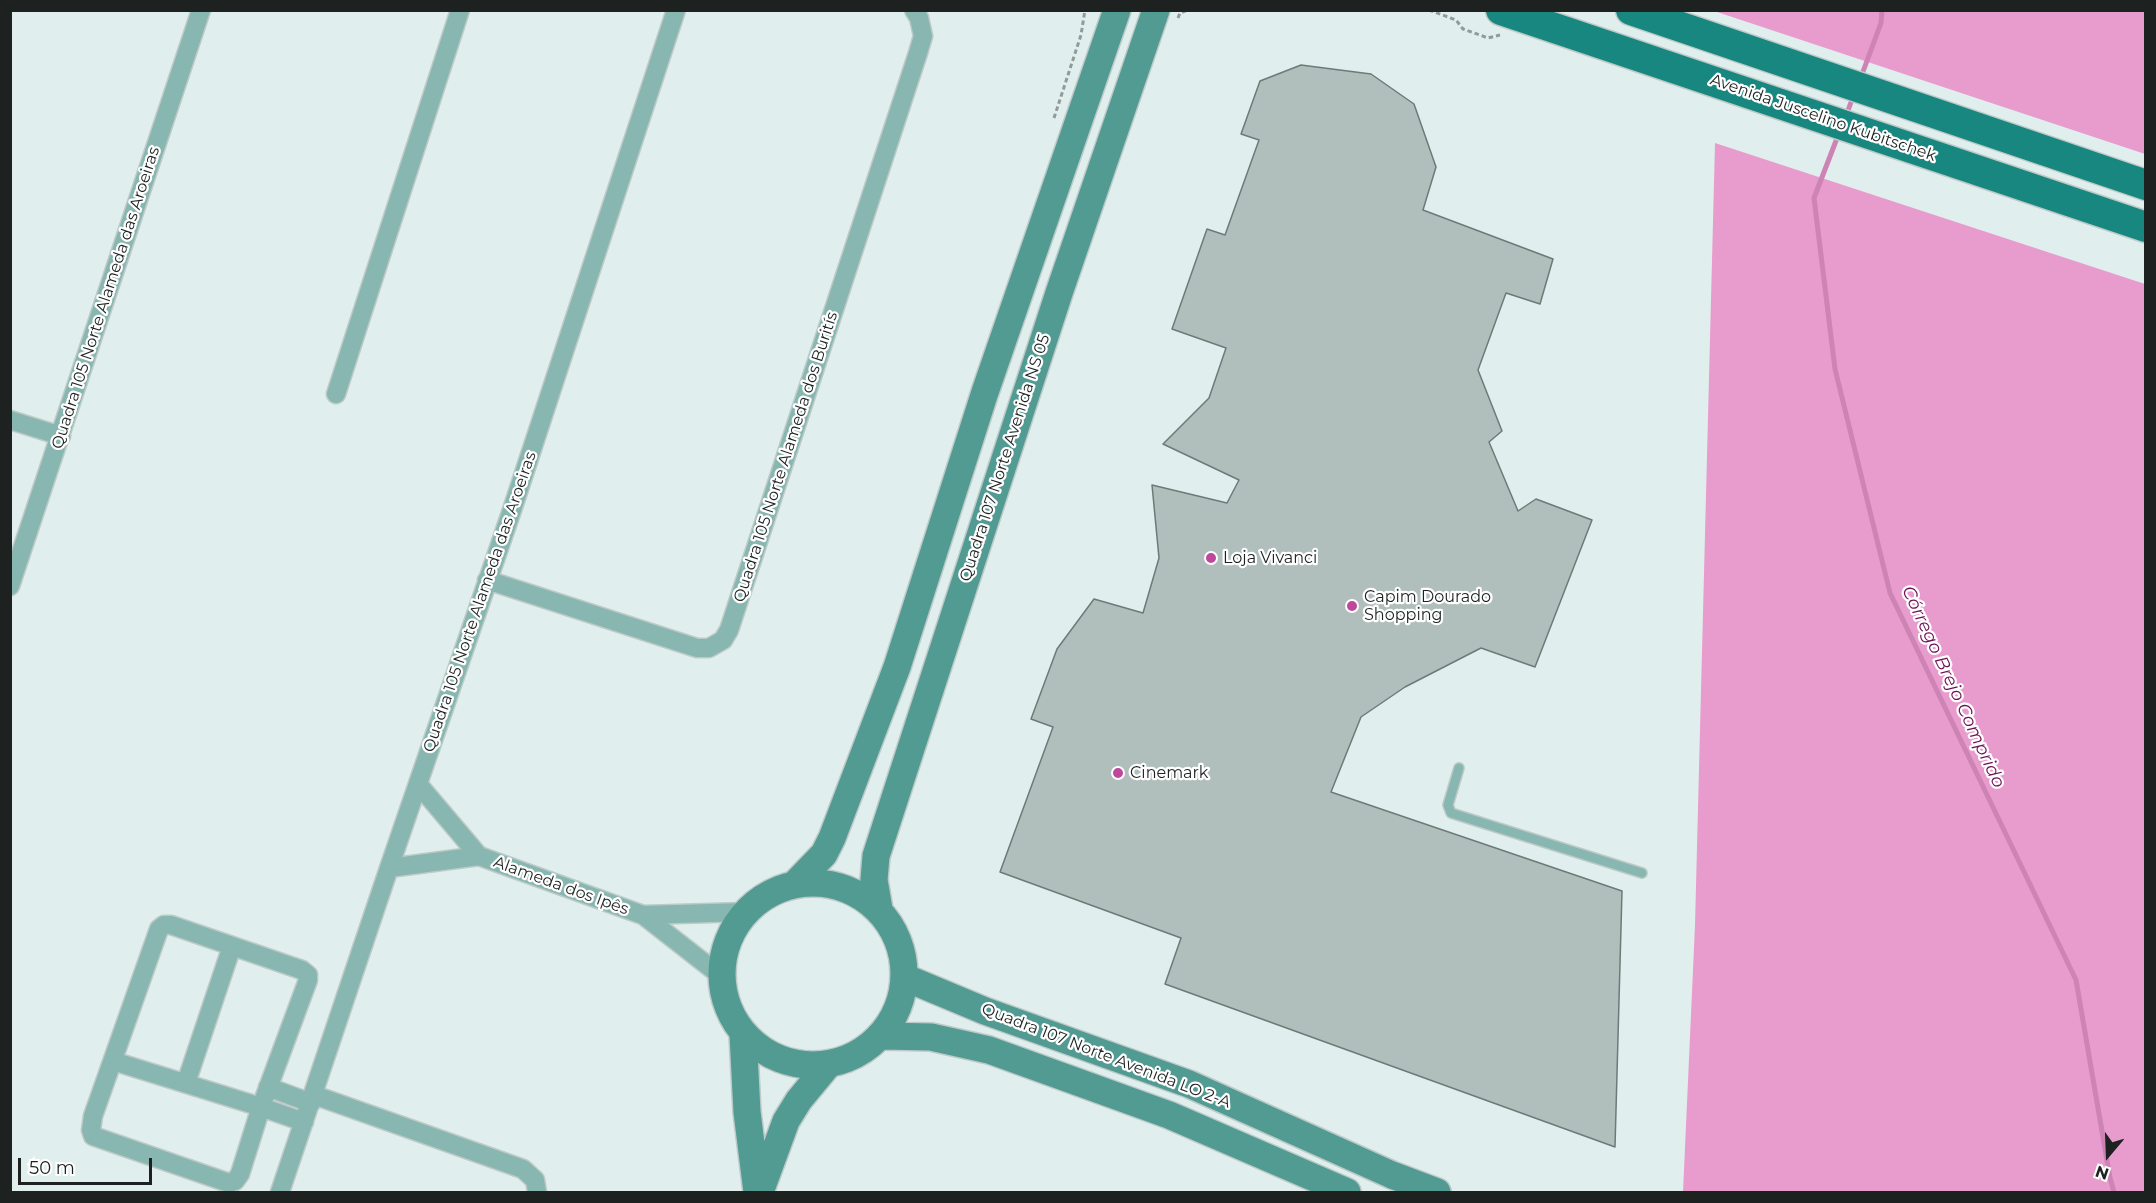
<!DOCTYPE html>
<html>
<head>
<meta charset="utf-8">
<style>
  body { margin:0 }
  #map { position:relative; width:2156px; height:1203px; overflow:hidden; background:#e0efed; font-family:Montserrat,sans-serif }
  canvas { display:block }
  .frame { position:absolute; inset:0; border:12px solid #1d2221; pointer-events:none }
  .north { position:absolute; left:2078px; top:1125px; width:60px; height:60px; -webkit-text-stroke:4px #fff; paint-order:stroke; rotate:199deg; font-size:16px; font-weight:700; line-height:24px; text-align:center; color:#1d2221 }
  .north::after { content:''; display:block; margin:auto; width:21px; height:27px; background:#1d2221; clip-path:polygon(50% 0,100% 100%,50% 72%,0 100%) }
  .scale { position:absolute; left:18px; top:1158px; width:134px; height:27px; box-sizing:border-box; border:3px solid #1d2221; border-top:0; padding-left:8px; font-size:18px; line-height:21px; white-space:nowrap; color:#1d2221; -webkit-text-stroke:4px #fff; paint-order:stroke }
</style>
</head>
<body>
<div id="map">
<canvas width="2156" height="1203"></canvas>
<div class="frame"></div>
<div class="north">N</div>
<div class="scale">50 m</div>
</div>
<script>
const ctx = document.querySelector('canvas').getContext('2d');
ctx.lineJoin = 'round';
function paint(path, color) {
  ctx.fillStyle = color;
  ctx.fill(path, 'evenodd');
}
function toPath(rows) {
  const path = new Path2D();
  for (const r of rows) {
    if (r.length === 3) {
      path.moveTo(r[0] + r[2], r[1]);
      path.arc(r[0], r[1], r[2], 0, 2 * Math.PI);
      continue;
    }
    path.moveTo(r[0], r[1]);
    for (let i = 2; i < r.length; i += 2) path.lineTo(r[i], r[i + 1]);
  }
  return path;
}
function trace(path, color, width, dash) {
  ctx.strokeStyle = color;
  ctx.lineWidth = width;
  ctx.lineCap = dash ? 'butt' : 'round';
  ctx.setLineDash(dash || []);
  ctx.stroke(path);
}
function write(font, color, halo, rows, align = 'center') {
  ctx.font = font + ' Montserrat,sans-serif';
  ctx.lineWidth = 4.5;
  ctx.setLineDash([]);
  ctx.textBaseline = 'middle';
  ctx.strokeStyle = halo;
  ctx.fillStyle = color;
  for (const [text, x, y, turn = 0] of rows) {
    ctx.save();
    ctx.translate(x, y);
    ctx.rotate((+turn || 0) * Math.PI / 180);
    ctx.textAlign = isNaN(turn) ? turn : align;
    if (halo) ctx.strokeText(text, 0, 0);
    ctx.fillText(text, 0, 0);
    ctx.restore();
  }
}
paint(toPath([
  [1714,11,2145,11,2145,154],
  [1715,143,2145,284,2145,1192,1683,1192,1695,925]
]), '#e89ccd');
trace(toPath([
  [1861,77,1881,23,1882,10],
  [1846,116,1854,94],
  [1839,133,1814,198,1835,369,1890,593,2076,980,2110,1178,2114,1192]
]), '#cd83b4', 5);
const building = toPath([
  [1301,65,1371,74,1414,104,1436,167,1423,210,1553,259,1540,304,1506,293,1478,370,1502,431,1489,442,1518,511,1536,499,1592,520,1535,667,1481,648,1405,687,1361,717,1331,792,1622,891,1615,1147,1165,984,1181,938,1000,872,1053,727,1031,719,1057,649,1094,599,1143,613,1159,558,1152,485,1227,503,1239,480,1163,444,1209,398,1226,348,1172,329,1207,229,1225,235,1259,140,1241,134,1260,81,1301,65]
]);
paint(building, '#b0bebc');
trace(building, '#6d7a78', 1.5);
const lane = toPath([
  [1459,768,1448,805,1451,813,1642,873]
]);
const street = toPath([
  [336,394,460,10],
  [10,420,61,436],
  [487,580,697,648,709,648,723,640,729,630,918,53,923,36,919,18,914,10],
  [10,586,201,10],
  [418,784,479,856],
  [389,868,479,856,643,915,721,976],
  [643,915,745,912],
  [164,925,171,925,302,970,308,975,308,980,261,1107,240,1174,235,1181,229,1183,93,1136,91,1130,93,1116,159,929,164,925],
  [113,1061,261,1107,304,1122],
  [186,1083,232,946],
  [268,1087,311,1103],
  [314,1095,523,1169,535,1180,537,1192],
  [280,1192,389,868,512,510,676,10]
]);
const secondary = toPath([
  [813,974,91],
  [795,884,824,854,832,838,897,667,985,392,1117,10],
  [879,909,874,880,876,856,1059,293,1156,10],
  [906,978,985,1011,1189,1084,1392,1175,1437,1192],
  [743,1034,747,1112,757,1192],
  [883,1036,931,1037,989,1050,1169,1115,1347,1192],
  [760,1192,786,1121,799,1100,828,1065]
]);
const primary = toPath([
  [1501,10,2146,227],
  [1631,10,2146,185]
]);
trace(lane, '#bdcac8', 12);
trace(street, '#bdcac8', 21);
trace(secondary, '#bdcac8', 30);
trace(primary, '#bdcac8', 33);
trace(toPath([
  [1429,10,1456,20,1463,29,1488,38,1500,35],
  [1178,18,1180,13,1188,10],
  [1054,118,1081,35,1085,10]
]), '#909b9a', 3, [4.5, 3]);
trace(lane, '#88b6b0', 9);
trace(street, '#88b6b0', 18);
trace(secondary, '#519b93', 27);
trace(primary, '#18877f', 30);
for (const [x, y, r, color] of [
  [1211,558,6,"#bf479c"],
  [1352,606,6,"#bf479c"],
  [1118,773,6,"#bf479c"]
]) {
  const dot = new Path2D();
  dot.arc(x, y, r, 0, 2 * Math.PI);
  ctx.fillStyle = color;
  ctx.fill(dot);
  trace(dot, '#fff', 2);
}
write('16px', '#1d2221', '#fff', [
  ["Avenida Juscelino Kubitschek",1823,118,19],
  ["Quadra 105 Norte Alameda das Aroeiras",106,298,-72],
  ["Quadra 105 Norte Alameda dos Buritís",786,457,-72],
  ["Quadra 107 Norte Avenida NS 05",1005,458,-72],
  ["Quadra 105 Norte Alameda das Aroeiras",480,602,-71],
  ["Alameda dos Ipês",561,886,20],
  ["Quadra 107 Norte Avenida LO 2-A",1106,1056,21]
]);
write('16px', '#1d2221', '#fff', [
  ["Loja Vivanci",1223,558],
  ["Capim Dourado",1364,597],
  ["Shopping",1364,615],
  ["Cinemark",1130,773]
], 'left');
write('italic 18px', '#6b1254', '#fff', [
  ["Córrego Brejo Comprido",1953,687,65]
]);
</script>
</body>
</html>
